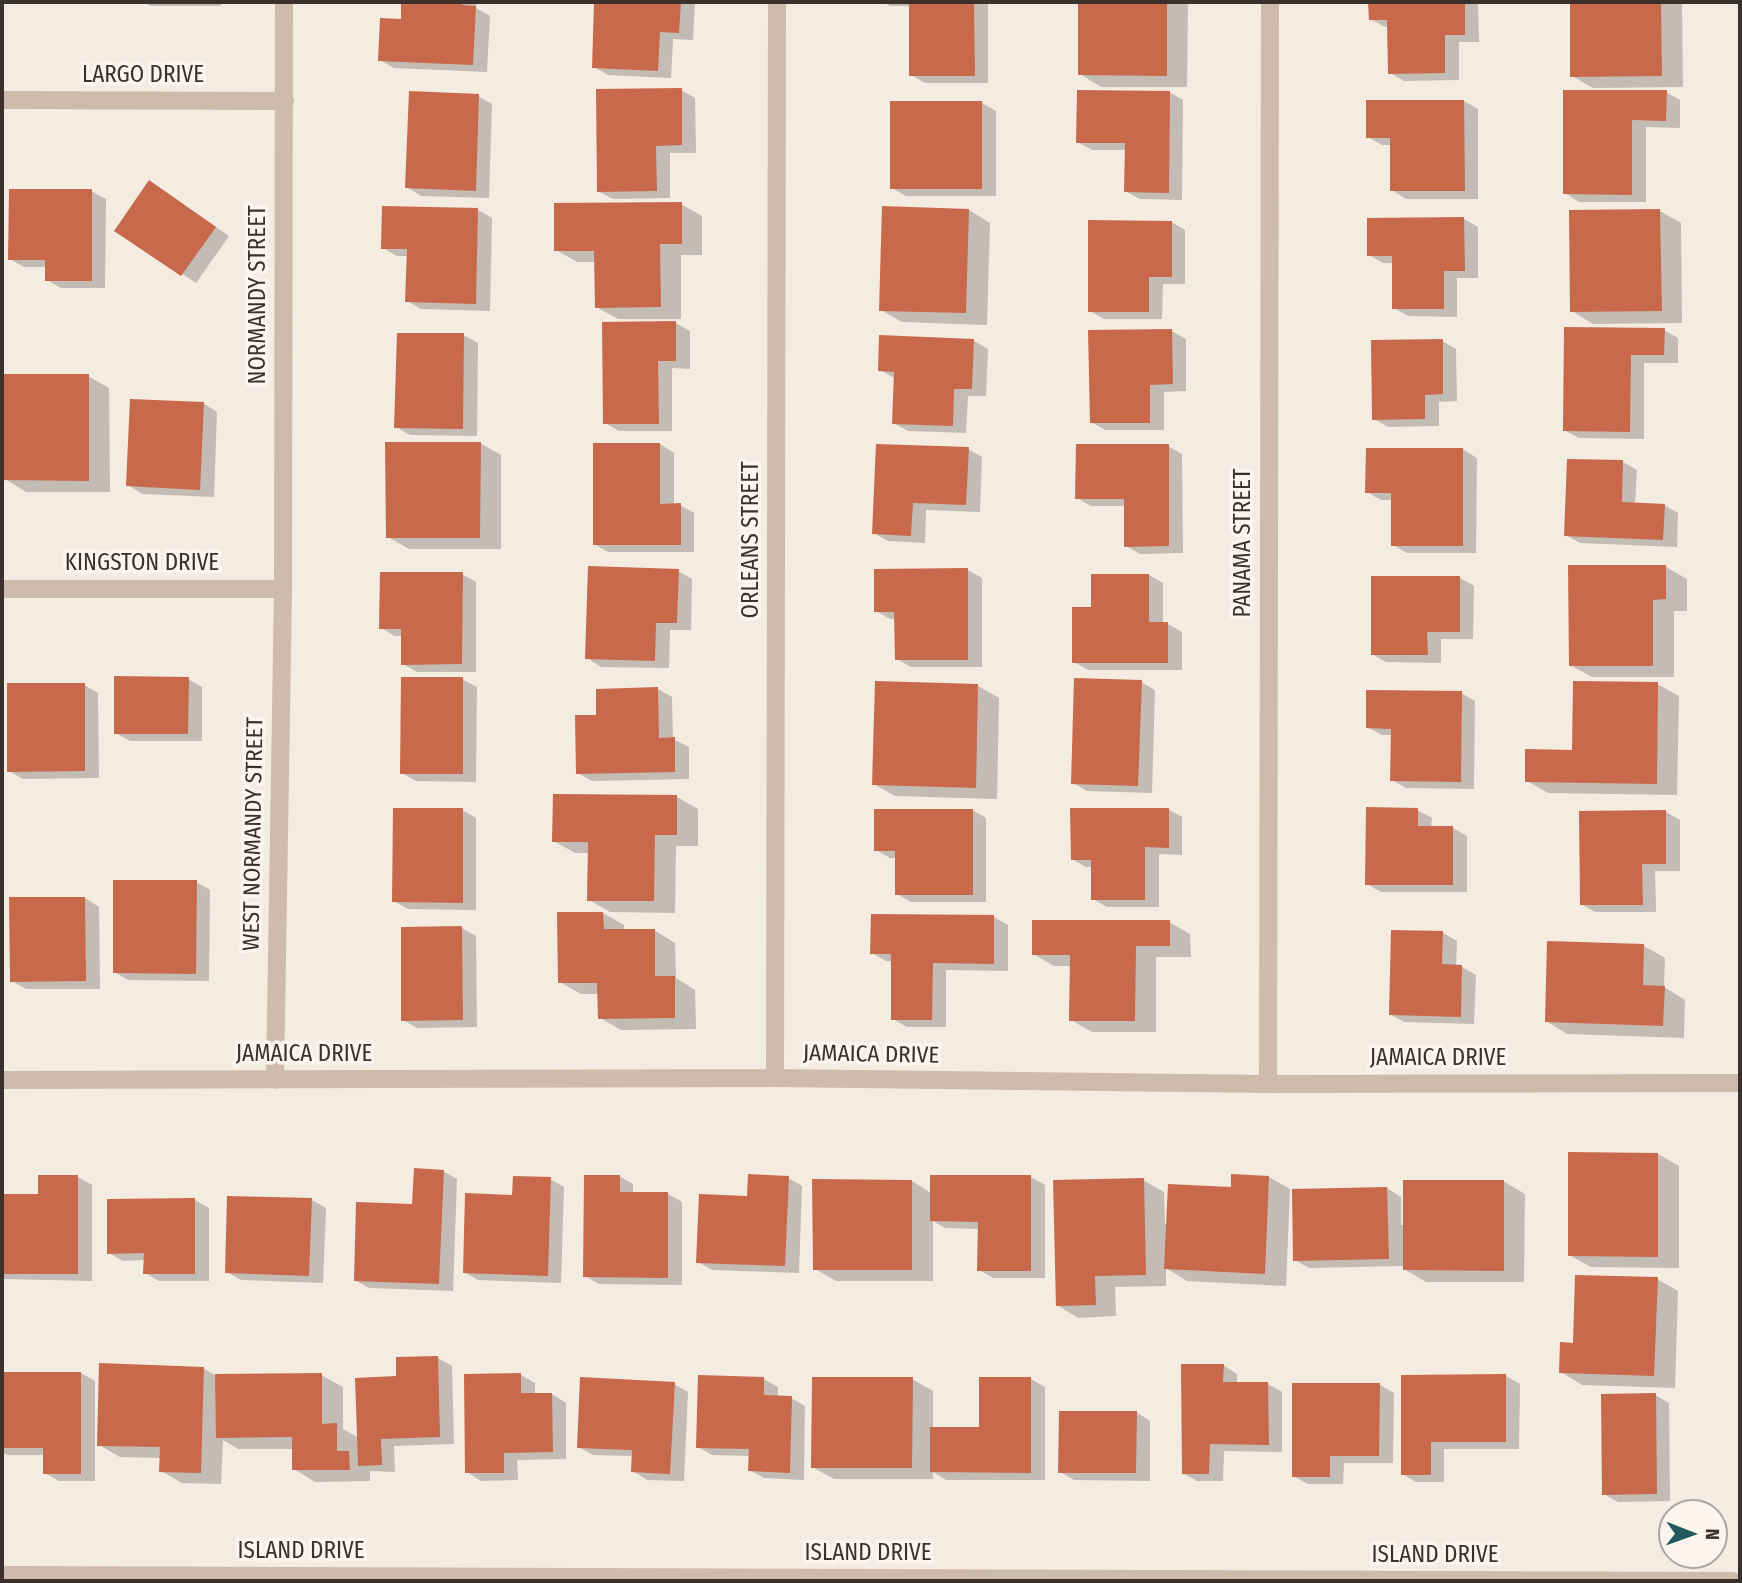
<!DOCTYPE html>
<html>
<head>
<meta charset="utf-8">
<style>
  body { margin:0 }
  #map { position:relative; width:1742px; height:1583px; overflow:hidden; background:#f4ebe1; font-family:"Fira Sans Condensed",sans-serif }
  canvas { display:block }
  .frame { position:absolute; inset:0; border:4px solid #3b302b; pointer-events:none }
  .north { position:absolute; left:1658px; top:1499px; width:70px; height:70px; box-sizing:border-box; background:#fbf5ee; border:2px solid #aea6a0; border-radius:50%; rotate:91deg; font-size:19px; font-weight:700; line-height:28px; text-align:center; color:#3b302b }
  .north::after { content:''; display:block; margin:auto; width:24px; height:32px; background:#1f5a5e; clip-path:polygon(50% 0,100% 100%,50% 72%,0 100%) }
</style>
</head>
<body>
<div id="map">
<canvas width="1742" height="1583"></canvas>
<div class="frame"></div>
<div class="north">N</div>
</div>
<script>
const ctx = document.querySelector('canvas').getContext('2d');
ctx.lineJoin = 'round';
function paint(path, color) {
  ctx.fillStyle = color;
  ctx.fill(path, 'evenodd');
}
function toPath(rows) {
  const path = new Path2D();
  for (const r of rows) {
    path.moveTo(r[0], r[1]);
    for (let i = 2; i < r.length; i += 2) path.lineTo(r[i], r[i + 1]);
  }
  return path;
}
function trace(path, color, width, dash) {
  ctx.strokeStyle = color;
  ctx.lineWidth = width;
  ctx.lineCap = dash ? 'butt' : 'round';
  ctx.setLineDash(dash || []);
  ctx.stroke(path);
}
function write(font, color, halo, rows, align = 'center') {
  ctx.font = font + ' "Fira Sans Condensed",sans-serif';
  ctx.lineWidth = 7;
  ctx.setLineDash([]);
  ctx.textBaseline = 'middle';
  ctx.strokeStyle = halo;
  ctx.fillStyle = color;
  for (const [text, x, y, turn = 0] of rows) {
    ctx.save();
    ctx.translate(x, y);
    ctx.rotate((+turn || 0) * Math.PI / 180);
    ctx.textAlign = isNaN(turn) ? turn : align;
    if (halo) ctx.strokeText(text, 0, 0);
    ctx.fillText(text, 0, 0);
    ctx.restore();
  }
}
paint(toPath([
  [143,2,221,2,221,6,151,6],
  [403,2,477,2,476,8,490,16,487,72,394,68,380,60,402,21],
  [596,2,695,2,693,40,673,39,671,78,608,75,594,67],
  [883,2,988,2,988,83,925,83,911,75,910,6,890,6],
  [1080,2,1188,2,1187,87,1101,87,1080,74],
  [1370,2,1478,2,1479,42,1459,42,1459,80,1404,81,1390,73,1389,27,1385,27,1370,19],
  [1572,2,1682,2,1683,87,1593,88,1572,76],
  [681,90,695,98,696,153,670,153,670,198,613,199,598,191],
  [1565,91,1666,92,1680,100,1680,128,1646,127,1646,202,1579,202,1565,193],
  [1169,92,1183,100,1182,200,1140,199,1125,191,1126,150,1092,150,1078,142],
  [478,96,492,104,489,198,421,196,407,187],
  [1464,101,1478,109,1478,199,1406,199,1392,190,1392,145,1382,145,1368,137],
  [982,103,996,111,996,196,906,196,892,188],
  [163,190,229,236,196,283,117,230],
  [91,191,106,199,105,288,61,288,47,280,47,267,24,267,10,259],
  [681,204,702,216,702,255,681,255,681,319,618,319,596,307,596,262,577,262,556,250],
  [884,208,969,210,990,223,987,325,902,322,881,310],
  [478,210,492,218,490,311,421,309,407,301,408,256,397,256,383,248],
  [1660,211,1681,223,1682,323,1593,324,1572,311],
  [1464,219,1478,227,1478,278,1457,278,1457,317,1408,316,1394,308,1394,263,1383,263,1369,255],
  [1171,222,1185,230,1185,284,1163,284,1162,319,1104,319,1090,311],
  [676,323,690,331,690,369,672,368,672,431,619,431,605,423],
  [1566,329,1664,330,1678,338,1678,363,1644,363,1644,439,1579,438,1564,430],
  [1172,331,1186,339,1186,391,1164,392,1164,430,1105,430,1091,422],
  [463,335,478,343,477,436,410,435,396,427],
  [974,341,988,349,986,396,968,396,966,433,908,431,894,423,896,379,880,370],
  [1442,341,1456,349,1457,401,1439,402,1439,426,1388,427,1374,419],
  [88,376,109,388,110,492,26,492,5,479],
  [203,403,217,412,214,497,142,494,128,485],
  [480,443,501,455,501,549,409,549,388,537],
  [660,444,674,453,674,505,680,505,694,513,694,552,608,552,594,544],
  [1168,446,1182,454,1183,553,1140,554,1126,546,1126,506,1091,506,1077,498],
  [968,449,982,457,980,512,926,510,925,543,888,541,874,533],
  [1462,449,1477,458,1476,553,1407,553,1393,545,1393,500,1381,500,1367,492],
  [1623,462,1637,470,1635,504,1664,505,1678,513,1677,547,1580,543,1566,535],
  [1666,567,1687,579,1687,611,1674,611,1674,677,1592,677,1570,665],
  [968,570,982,578,982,667,911,667,897,659,896,619,890,619,876,611],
  [678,571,692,579,691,630,670,630,669,668,601,667,587,658],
  [462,574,476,582,476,672,417,672,403,664,403,636,395,636,381,628],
  [1149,575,1163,583,1163,624,1168,624,1182,632,1182,670,1088,670,1074,662,1092,609],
  [1460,578,1474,586,1473,639,1441,639,1441,663,1386,662,1372,654],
  [188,679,202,687,202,741,130,741,116,733],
  [462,679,477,687,476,782,416,781,402,773],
  [1141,682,1155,690,1152,793,1087,791,1073,783],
  [1657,684,1679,696,1677,795,1548,793,1527,781,1573,752],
  [84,685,98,693,99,778,23,779,9,771],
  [978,686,999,698,997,799,895,796,874,784],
  [658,689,672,697,673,739,689,747,689,779,592,781,578,773,598,716],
  [1461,693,1475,701,1474,789,1406,788,1392,780,1392,735,1382,735,1367,727],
  [677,797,698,809,698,846,676,846,675,913,610,912,589,900,590,853,575,853,554,841],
  [1168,809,1182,817,1182,855,1159,854,1159,907,1107,907,1093,899,1093,867,1086,867,1072,859],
  [462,810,476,818,476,910,408,909,394,901],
  [972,810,986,818,986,902,911,902,897,894,896,858,890,858,876,850],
  [1417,810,1432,818,1431,828,1453,828,1467,836,1467,892,1381,892,1367,884],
  [1666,812,1680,820,1680,871,1655,871,1656,912,1595,912,1581,904],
  [196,882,210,890,209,981,128,980,114,972],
  [85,898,99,907,100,989,26,989,12,981],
  [603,913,624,925,624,931,654,930,675,943,676,978,695,990,696,1029,621,1030,600,1018,599,994,581,994,560,982],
  [994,917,1008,925,1008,971,946,970,946,1027,907,1027,893,1019,893,961,886,961,872,953],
  [1169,922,1190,934,1191,957,1156,957,1156,1032,1092,1032,1071,1020,1071,966,1054,966,1033,954],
  [462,928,476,936,477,1027,417,1028,403,1020],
  [1443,933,1457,941,1456,967,1462,967,1476,975,1474,1024,1404,1022,1390,1014],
  [1644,946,1665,958,1664,987,1685,1000,1684,1038,1567,1034,1546,1021],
  [1658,1154,1679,1166,1679,1268,1591,1267,1569,1255],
  [443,1171,457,1179,453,1291,369,1288,355,1280],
  [619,1176,633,1184,633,1194,668,1194,682,1202,682,1285,599,1284,585,1276],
  [78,1177,92,1185,92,1281,2,1279,2,1196,40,1195],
  [1031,1177,1045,1185,1045,1278,993,1278,979,1270,979,1229,945,1228,933,1221,933,1281,836,1281,815,1269,912,1181,931,1193],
  [1269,1177,1290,1189,1286,1286,1187,1281,1166,1268,1166,1286,1115,1287,1116,1316,1078,1318,1057,1305,1143,1180,1164,1192,1165,1224,1168,1224,1233,1188],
  [788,1178,802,1186,799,1273,712,1270,698,1262,748,1198],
  [550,1179,564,1187,561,1283,478,1280,464,1272,514,1196],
  [1503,1181,1525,1194,1524,1282,1426,1282,1404,1269,1404,1266,1309,1268,1295,1260,1387,1188,1401,1197,1401,1225,1405,1225],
  [195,1200,209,1208,209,1281,159,1281,145,1273,145,1260,123,1261,109,1253],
  [312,1200,326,1208,323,1283,241,1280,227,1272],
  [1657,1279,1678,1291,1675,1388,1582,1385,1561,1372,1574,1344],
  [438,1358,452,1366,454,1444,394,1446,395,1472,370,1471,370,1481,315,1482,294,1469,294,1449,238,1449,223,1440,221,1484,182,1483,161,1471,161,1458,120,1457,99,1445,203,1368,216,1376,321,1375,343,1387,343,1429,359,1438,398,1378],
  [1223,1365,1237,1374,1237,1384,1268,1384,1282,1392,1282,1452,1224,1451,1223,1481,1197,1481,1183,1473],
  [81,1373,95,1381,95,1481,59,1481,45,1473,45,1455,7,1455,2,1452,2,1374],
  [521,1375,535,1383,535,1395,552,1394,566,1403,566,1459,517,1460,518,1480,481,1481,467,1472],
  [1403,1376,1506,1376,1520,1384,1519,1449,1444,1449,1444,1482,1416,1482,1402,1474],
  [764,1379,778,1387,778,1397,791,1398,805,1406,804,1480,764,1478,750,1470,750,1456,712,1455,698,1447],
  [912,1379,933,1391,933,1429,981,1429,1031,1379,1045,1387,1045,1480,946,1480,933,1472,933,1479,834,1479,812,1467],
  [674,1384,688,1392,684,1481,647,1480,633,1471,633,1456,593,1455,579,1447],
  [1380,1385,1394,1393,1393,1463,1344,1463,1343,1484,1308,1484,1293,1476],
  [1655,1395,1669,1403,1670,1501,1618,1502,1604,1494],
  [1136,1412,1150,1421,1150,1481,1074,1480,1060,1472]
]), '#0003');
paint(toPath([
  [401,2,463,2,462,5,476,6,473,65,378,61,380,18,401,19],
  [594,2,681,2,679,33,660,32,658,71,592,68],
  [909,2,974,2,975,76,909,76],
  [1078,2,1167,2,1167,76,1078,75],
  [1368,2,1465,2,1465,35,1445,35,1445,73,1388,74,1387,20,1369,20],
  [1570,2,1661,2,1662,76,1570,77],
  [682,88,682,145,656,146,657,191,597,192,596,89],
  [1077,90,1170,91,1169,193,1124,192,1125,143,1076,143],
  [1563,90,1667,90,1666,121,1632,120,1632,195,1563,194],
  [409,91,479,94,476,191,405,188],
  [1366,100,1464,100,1465,191,1390,191,1390,138,1366,138],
  [890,101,982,101,982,189,890,189],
  [149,180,216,227,181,276,114,231],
  [9,189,92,189,92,281,45,281,45,260,8,260],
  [682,202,682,244,660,244,661,307,595,308,594,251,554,251,554,203],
  [382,206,478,208,476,304,405,302,407,249,381,249],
  [882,206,969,209,966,313,879,311],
  [1660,209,1662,311,1570,312,1569,210],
  [1464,217,1465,271,1444,271,1444,309,1392,309,1392,256,1367,256,1367,218],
  [1088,220,1172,221,1172,277,1149,277,1149,312,1088,312],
  [676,321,676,361,658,361,659,424,603,424,602,322],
  [1564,327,1665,328,1664,355,1631,355,1630,432,1563,431],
  [1172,329,1173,384,1150,385,1150,423,1090,423,1088,330],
  [397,333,464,333,463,429,394,428],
  [879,335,974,339,972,389,954,389,953,426,892,424,894,372,878,371],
  [1443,339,1443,394,1425,395,1425,419,1372,420,1371,340],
  [4,374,89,374,89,481,3,480],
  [130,399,204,402,200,490,126,486],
  [385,442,481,442,480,538,386,538],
  [593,443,660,443,660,504,681,503,681,545,593,545],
  [876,444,969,447,966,505,913,503,911,536,872,534],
  [1076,444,1169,444,1169,546,1124,547,1124,499,1075,499],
  [1366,448,1463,448,1463,546,1391,546,1391,493,1365,493],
  [1567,459,1623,460,1622,502,1665,504,1663,540,1564,536],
  [1568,565,1666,565,1666,599,1653,600,1653,666,1569,666],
  [588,566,679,569,677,623,656,623,655,661,585,659],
  [968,568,968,660,895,660,894,612,874,612,874,569],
  [380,572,463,572,462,664,401,665,401,629,379,629],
  [1091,574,1149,574,1149,622,1168,622,1168,663,1072,663,1072,607,1091,607],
  [1371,576,1460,576,1460,632,1427,632,1428,655,1371,655],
  [114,676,189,677,188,734,114,734],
  [401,677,463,677,463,774,400,774],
  [1074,678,1142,680,1138,786,1071,784],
  [875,681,978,684,976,788,872,785],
  [1573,681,1658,682,1657,784,1525,782,1525,749,1572,750],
  [7,683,85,683,85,771,7,772],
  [658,687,659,738,675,737,675,772,576,774,575,715,596,715,596,689],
  [1366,690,1462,691,1461,782,1390,781,1391,729,1366,728],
  [553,794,677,795,677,835,655,835,654,901,587,901,588,842,552,842],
  [1366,807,1418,808,1418,826,1453,826,1453,885,1365,885],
  [393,808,463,808,463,903,392,902],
  [1070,808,1169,808,1169,848,1145,847,1145,900,1091,900,1091,860,1071,860],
  [874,809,973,809,973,895,895,895,895,851,874,851],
  [1666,810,1666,864,1642,864,1643,905,1580,905,1579,811],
  [113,880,197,880,196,974,113,973],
  [9,897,85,897,86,981,10,982],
  [557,912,603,912,604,929,655,929,655,976,675,976,675,1018,598,1019,597,983,558,983],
  [871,914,994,915,994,964,933,963,932,1020,891,1020,891,954,870,954],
  [1032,920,1170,920,1170,946,1136,946,1135,1021,1069,1021,1070,955,1032,955],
  [462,926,463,1020,401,1021,401,927],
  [1391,930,1443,931,1442,964,1462,965,1461,1017,1389,1015],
  [1547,941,1644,944,1643,985,1665,986,1663,1026,1545,1022],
  [1568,1152,1658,1153,1658,1257,1568,1256],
  [414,1168,444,1170,439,1284,354,1281,356,1202,412,1204],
  [748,1174,789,1176,785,1266,696,1263,699,1194,747,1196],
  [1231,1174,1269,1176,1265,1274,1164,1269,1168,1184,1231,1187],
  [38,1175,78,1175,78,1274,2,1274,2,1194,38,1194],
  [584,1175,620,1175,620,1192,668,1192,668,1278,583,1277],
  [930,1175,1031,1175,1031,1271,977,1271,978,1222,930,1221],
  [513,1176,551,1177,548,1276,463,1273,465,1193,512,1195],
  [1144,1178,1146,1275,1095,1276,1096,1305,1056,1306,1053,1180],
  [812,1179,912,1180,912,1270,813,1270],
  [1403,1180,1504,1180,1504,1271,1403,1270],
  [1387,1187,1389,1259,1293,1261,1292,1189],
  [227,1196,312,1198,309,1276,225,1273],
  [195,1198,195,1274,143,1274,144,1253,107,1254,107,1199],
  [1575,1275,1658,1277,1654,1376,1559,1373,1560,1342,1573,1343],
  [438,1356,440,1437,381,1439,382,1465,358,1466,355,1378,396,1376,396,1357],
  [99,1363,204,1367,201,1473,159,1472,160,1447,97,1446],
  [1181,1364,1224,1364,1223,1382,1268,1382,1269,1445,1210,1444,1209,1474,1182,1474],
  [2,1372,81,1372,81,1474,43,1474,43,1448,2,1448],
  [322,1373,322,1424,337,1423,337,1451,349,1451,350,1470,292,1470,292,1437,216,1438,215,1374],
  [521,1373,521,1393,552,1393,553,1452,504,1453,504,1473,465,1473,464,1374],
  [1506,1374,1506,1442,1431,1442,1431,1475,1401,1475,1401,1375],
  [698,1375,764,1377,764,1395,792,1396,790,1473,748,1471,749,1449,696,1448],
  [580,1377,675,1382,670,1474,631,1472,632,1450,577,1448],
  [812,1377,913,1377,912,1468,811,1468],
  [979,1377,1031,1377,1031,1473,930,1472,930,1427,979,1427],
  [1292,1383,1380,1383,1379,1456,1330,1456,1330,1477,1292,1477],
  [1656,1393,1657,1494,1602,1495,1601,1394],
  [1059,1411,1137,1411,1136,1473,1058,1473]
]), '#c8694b');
trace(toPath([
  [2,100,285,101],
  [2,589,283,589],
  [775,1078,777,2],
  [2,1080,775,1078,1268,1084,1740,1083],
  [275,1080,283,589,284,2],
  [1268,1084,1270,2]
]), '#cdbbac', 18);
trace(toPath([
  [2,1575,1733,1581]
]), '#cdbbac', 18);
write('23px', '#3b302b', '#fbf5ee', [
  ["LARGO DRIVE",143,76],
  ["NORMANDY STREET",259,295,-90],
  ["ORLEANS STREET",752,540,-90],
  ["PANAMA STREET",1244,543,-90],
  ["KINGSTON DRIVE",142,564],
  ["WEST NORMANDY STREET",254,834,-89],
  ["JAMAICA DRIVE",304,1055],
  ["JAMAICA DRIVE",871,1055,1],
  ["JAMAICA DRIVE",1438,1059],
  ["ISLAND DRIVE",301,1552],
  ["ISLAND DRIVE",868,1554],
  ["ISLAND DRIVE",1435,1556]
]);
</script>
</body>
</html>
